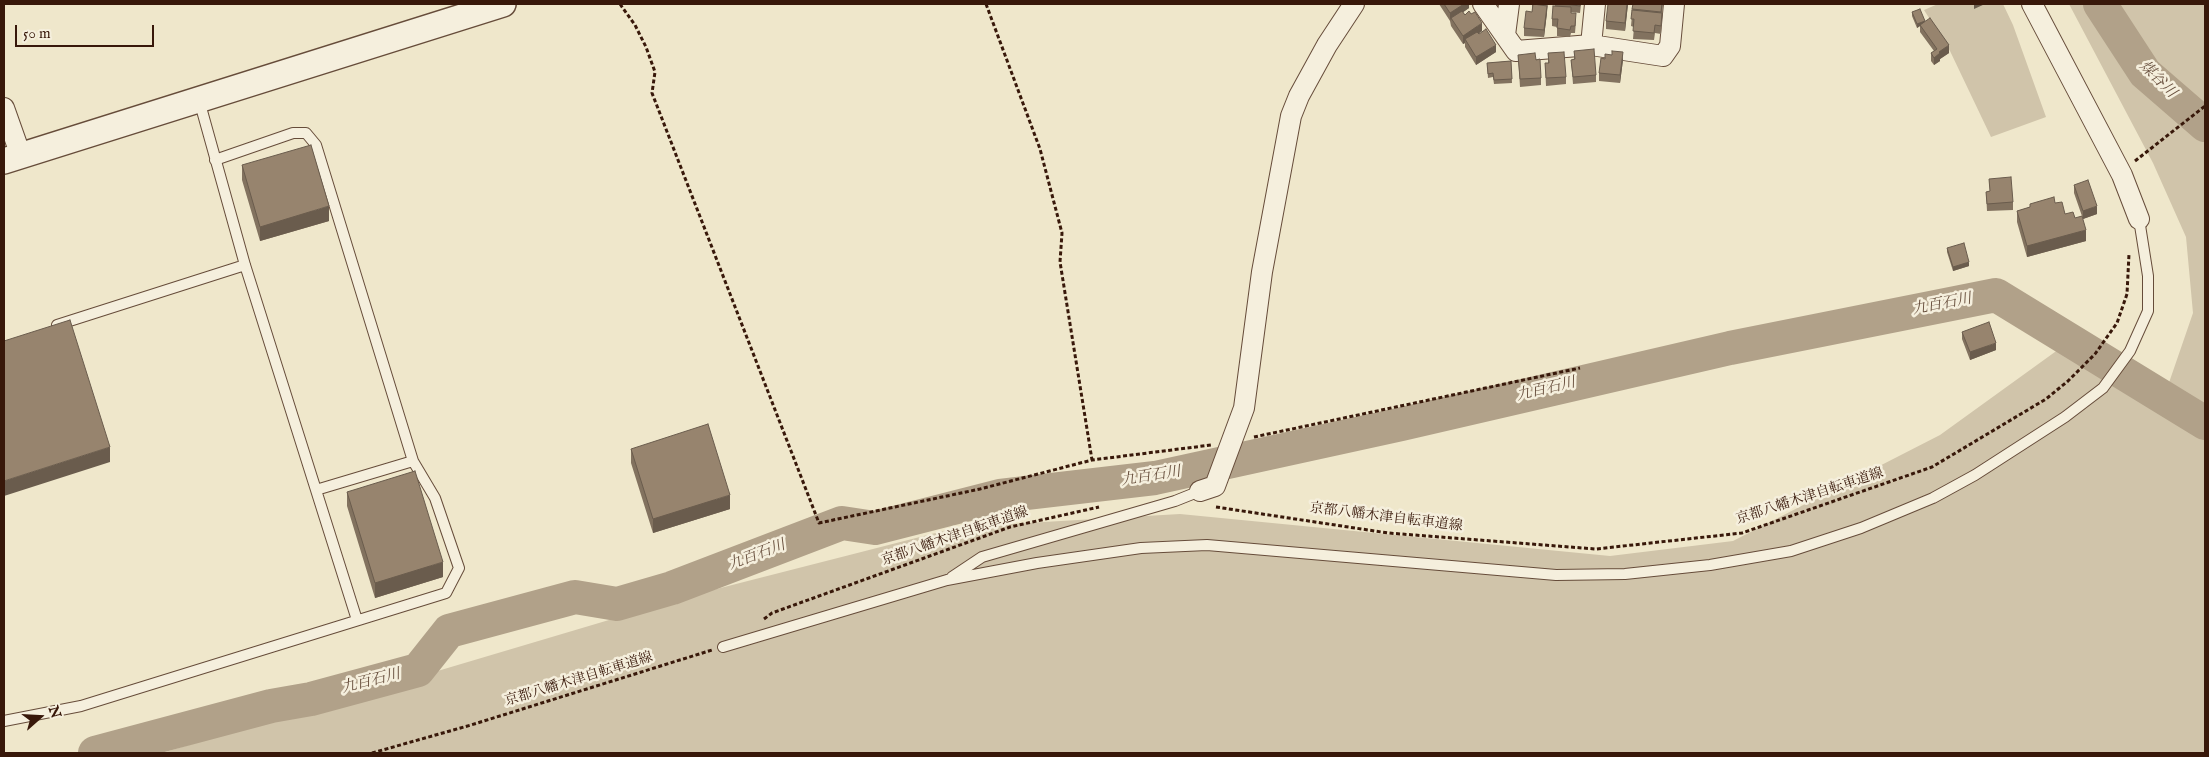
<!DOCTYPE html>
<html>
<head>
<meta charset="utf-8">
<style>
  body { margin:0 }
  #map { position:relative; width:2209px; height:757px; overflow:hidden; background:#efe7cb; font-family:"IM FELL English",serif }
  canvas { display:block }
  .frame { position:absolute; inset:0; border:5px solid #38180a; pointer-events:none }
  .north { position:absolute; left:15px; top:692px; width:50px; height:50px; -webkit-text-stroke:4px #f5efdd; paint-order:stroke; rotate:71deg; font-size:14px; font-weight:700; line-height:20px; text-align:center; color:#38180a }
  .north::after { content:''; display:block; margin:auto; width:18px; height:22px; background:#38180a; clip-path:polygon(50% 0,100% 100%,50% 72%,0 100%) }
  .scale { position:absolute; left:15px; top:25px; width:139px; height:22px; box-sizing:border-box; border:2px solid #38180a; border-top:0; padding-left:6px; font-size:15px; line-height:18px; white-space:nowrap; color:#38180a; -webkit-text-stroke:4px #f5efdd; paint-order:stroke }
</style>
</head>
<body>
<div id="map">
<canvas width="2209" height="757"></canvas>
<div class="frame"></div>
<div class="north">N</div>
<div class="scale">50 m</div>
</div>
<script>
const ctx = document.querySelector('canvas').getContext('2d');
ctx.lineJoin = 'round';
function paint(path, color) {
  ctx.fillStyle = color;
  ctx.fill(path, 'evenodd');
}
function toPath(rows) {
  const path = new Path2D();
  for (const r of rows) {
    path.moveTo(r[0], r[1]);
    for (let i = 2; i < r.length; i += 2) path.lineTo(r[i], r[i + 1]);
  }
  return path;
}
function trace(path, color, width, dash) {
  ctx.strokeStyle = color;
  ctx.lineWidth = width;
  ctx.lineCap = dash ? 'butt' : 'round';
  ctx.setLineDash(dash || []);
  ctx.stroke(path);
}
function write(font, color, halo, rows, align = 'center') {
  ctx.font = font + ' "IM FELL English","Noto Serif JP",serif';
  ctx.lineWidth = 5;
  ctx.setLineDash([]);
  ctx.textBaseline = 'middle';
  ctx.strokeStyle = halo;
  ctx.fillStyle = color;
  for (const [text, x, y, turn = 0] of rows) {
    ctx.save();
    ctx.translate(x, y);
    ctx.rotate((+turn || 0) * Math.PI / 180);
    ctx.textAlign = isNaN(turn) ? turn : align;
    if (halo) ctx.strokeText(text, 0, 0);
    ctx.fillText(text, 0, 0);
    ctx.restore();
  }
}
paint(toPath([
  [1938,4,2003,4,2013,25,2046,117,1991,137,1950,51,1924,10],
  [2069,4,2205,4,2205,753,162,753,693,595,959,527,1180,514,1610,556,1733,541,1940,435,2066,344,2162,403,2193,313,2186,237,2153,163]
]), '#d0c4aa');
trace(toPath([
  [2100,4,2145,73,2205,125],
  [95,753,271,706,311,699,418,670,449,631,575,597,617,604,672,588,842,523,875,528,1000,496,1155,478,1402,424,1730,348,1996,295,2205,423]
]), '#b1a189', 34);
const service = toPath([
  [199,100,245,265,357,620],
  [57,325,245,265],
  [316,490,413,461],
  [952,577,982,557,1175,501,1200,491],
  [723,647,947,580,1037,563,1141,548,1207,545,1556,575,1625,574,1710,565,1791,551,1861,528,1933,498,1975,475,2065,417,2103,388,2130,351,2148,311,2148,276,2139,219],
  [4,721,81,706,446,593,459,568,435,498,413,461,316,145,306,133,293,133,215,160]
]);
const minor = toPath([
  [1483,4,1516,51,1591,45,1595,4],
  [2032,4,2122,175,2139,219],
  [1505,35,1509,4],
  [1591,45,1663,56,1670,46,1674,4],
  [4,108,21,156],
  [1200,491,1215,486,1244,408,1262,272,1291,116,1299,96,1327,45,1354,4]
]);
const tertiary = toPath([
  [4,161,503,4]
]);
trace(service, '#664c3a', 12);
trace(minor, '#664c3a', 22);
trace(tertiary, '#664c3a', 28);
trace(toPath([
  [620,4,635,25,646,47,655,72,652,93,819,523,980,489,1092,460,1211,445],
  [986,4,1040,149,1062,233,1060,262,1092,460],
  [2135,161,2205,106],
  [1254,437,1580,368],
  [1216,507,1388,533,1596,549,1742,533,1932,467,2046,399,2068,381,2095,354,2117,323,2127,294,2129,254],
  [764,619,772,613,1010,527,1099,507],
  [372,753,471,725,712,650]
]), '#38180a', 3, [4, 2.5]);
trace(service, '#f5efdd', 10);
trace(minor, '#f5efdd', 20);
trace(tertiary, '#f5efdd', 25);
paint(toPath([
  [1439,4,1469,4,1469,8,1463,12,1465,15,1482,31,1478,34,1496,52,1476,65,1465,47,1465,43,1463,44,1451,26,1450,21],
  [1532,4,1548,4,1544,37,1524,36,1524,28,1532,12],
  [1555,4,1581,4,1580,13,1571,12,1576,21,1575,33,1571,33,1570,37,1557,36,1557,27,1552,26,1552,19],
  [1628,4,1625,31,1606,29,1606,21],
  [1633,4,1663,4,1661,34,1655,33,1654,40,1633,39,1634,27,1631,26],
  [1912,12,1925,22,1949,53,1940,59,1940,61,1934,65,1931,61,1931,53,1934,51,1920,32,1920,26,1917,28,1912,16],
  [1574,51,1596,75,1596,82,1573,84,1571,60,1574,59],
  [1548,53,1566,77,1566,84,1546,86,1545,63,1548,63],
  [1518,55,1536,60,1541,78,1541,85,1520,87],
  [1623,60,1620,83,1599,81,1599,73],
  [1511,61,1512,83,1494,84,1493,77,1488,78,1487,63],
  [242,165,329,221,260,241,242,180],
  [1989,179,2013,202,2013,210,1987,211,1986,192,1990,191],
  [2074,185,2097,214,2083,219,2074,193],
  [2055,203,2065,214,2075,218,2086,241,2027,257,2017,222,2017,211,2030,207,2030,204],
  [1947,248,1969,266,1953,271,1947,252],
  [1962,332,1996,350,1970,360,1962,339],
  [631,449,730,509,653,533,631,463],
  [347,492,443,577,375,598,347,506]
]), '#82725f');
paint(toPath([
  [1464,4,1469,4,1469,8,1452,20,1451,18,1450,21,1450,13],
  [1627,4,1628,4,1625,31,1625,23],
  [1974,4,1985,4,1974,9],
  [1547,6,1547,13,1544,37,1544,30],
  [1925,21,1925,24,1920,25,1920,26,1917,28,1917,24],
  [1482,23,1482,31,1466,42,1465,39,1465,43,1463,44,1463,36],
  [1496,45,1496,52,1476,65,1476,57],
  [1949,45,1949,53,1940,59,1940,61,1934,65,1934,58,1939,52],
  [1623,52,1623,60,1620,83,1620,75],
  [329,206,329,221,260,241,260,227],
  [2097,206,2097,214,2083,219,2083,211],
  [2086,230,2086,241,2027,257,2027,246],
  [1969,262,1969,266,1953,271,1953,267],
  [1996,343,1996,350,1970,360,1970,352],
  [110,447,110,462,4,496,4,481],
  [730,495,730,509,653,533,653,519],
  [443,562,443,577,375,598,375,583]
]), '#6a5c4d');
const building = toPath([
  [1444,4,1464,4,1450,13,1444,4],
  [1533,4,1547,6,1544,30,1524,28,1526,11,1532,12,1533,4],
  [1565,4,1580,4,1580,6,1565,4],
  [1608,4,1627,4,1625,23,1606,21,1608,4],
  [1633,4,1662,4,1661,12,1632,9,1633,4],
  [1553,6,1571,7,1571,13,1576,13,1575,26,1571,26,1570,30,1557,28,1558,19,1552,19,1553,6],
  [1920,9,1925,21,1917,24,1912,12,1920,9],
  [1632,10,1662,13,1661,26,1655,25,1654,33,1633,31,1634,19,1631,19,1632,10],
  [1462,11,1465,15,1469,11,1471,14,1475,12,1482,23,1463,36,1451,18,1462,11],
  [1930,18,1949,45,1939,52,1940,53,1934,58,1931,53,1937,49,1920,25,1930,18],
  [1486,29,1496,45,1476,57,1465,39,1477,32,1479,34,1486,29],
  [1594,49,1596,75,1573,77,1571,60,1575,59,1574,51,1594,49],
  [1612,51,1623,52,1620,75,1599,73,1601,58,1605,59,1605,54,1612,55,1612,51],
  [1564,52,1566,77,1546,78,1545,63,1549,63,1548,53,1564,52],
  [1535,53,1536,60,1540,59,1541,78,1520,79,1518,55,1535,53],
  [1511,61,1512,79,1494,80,1493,73,1488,74,1487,63,1511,61],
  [311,145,329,206,260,227,242,165,311,145],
  [2011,177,2013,202,1987,204,1986,192,1990,191,1989,179,2011,177],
  [2088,180,2097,206,2083,211,2074,185,2088,180],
  [2054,197,2055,203,2062,202,2065,214,2073,212,2075,218,2082,216,2086,230,2027,246,2017,211,2030,207,2030,204,2054,197],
  [1964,243,1969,262,1953,267,1947,248,1964,243],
  [70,320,110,447,4,481,4,341,70,320],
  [1989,322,1996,343,1970,352,1962,332,1989,322],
  [708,424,730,495,653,519,631,449,708,424],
  [415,471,443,562,375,583,347,492,415,471]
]);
paint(building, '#97846e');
trace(building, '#6a5c4d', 1);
write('14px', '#38180a', '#f5efdd', [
  ["京都八幡木津自転車道線",1810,497,-18],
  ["京都八幡木津自転車道線",1386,518,7],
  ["京都八幡木津自転車道線",955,537,-19],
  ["京都八幡木津自転車道線",579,680,-17]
]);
write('italic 15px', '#684f3d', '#f5efdd', [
  ["煤谷川",2157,80,45],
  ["九百石川",1942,305,-11],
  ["九百石川",1546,390,-13],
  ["九百石川",1151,477,-9],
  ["九百石川",757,556,-21],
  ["九百石川",371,682,-14]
]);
</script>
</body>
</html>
